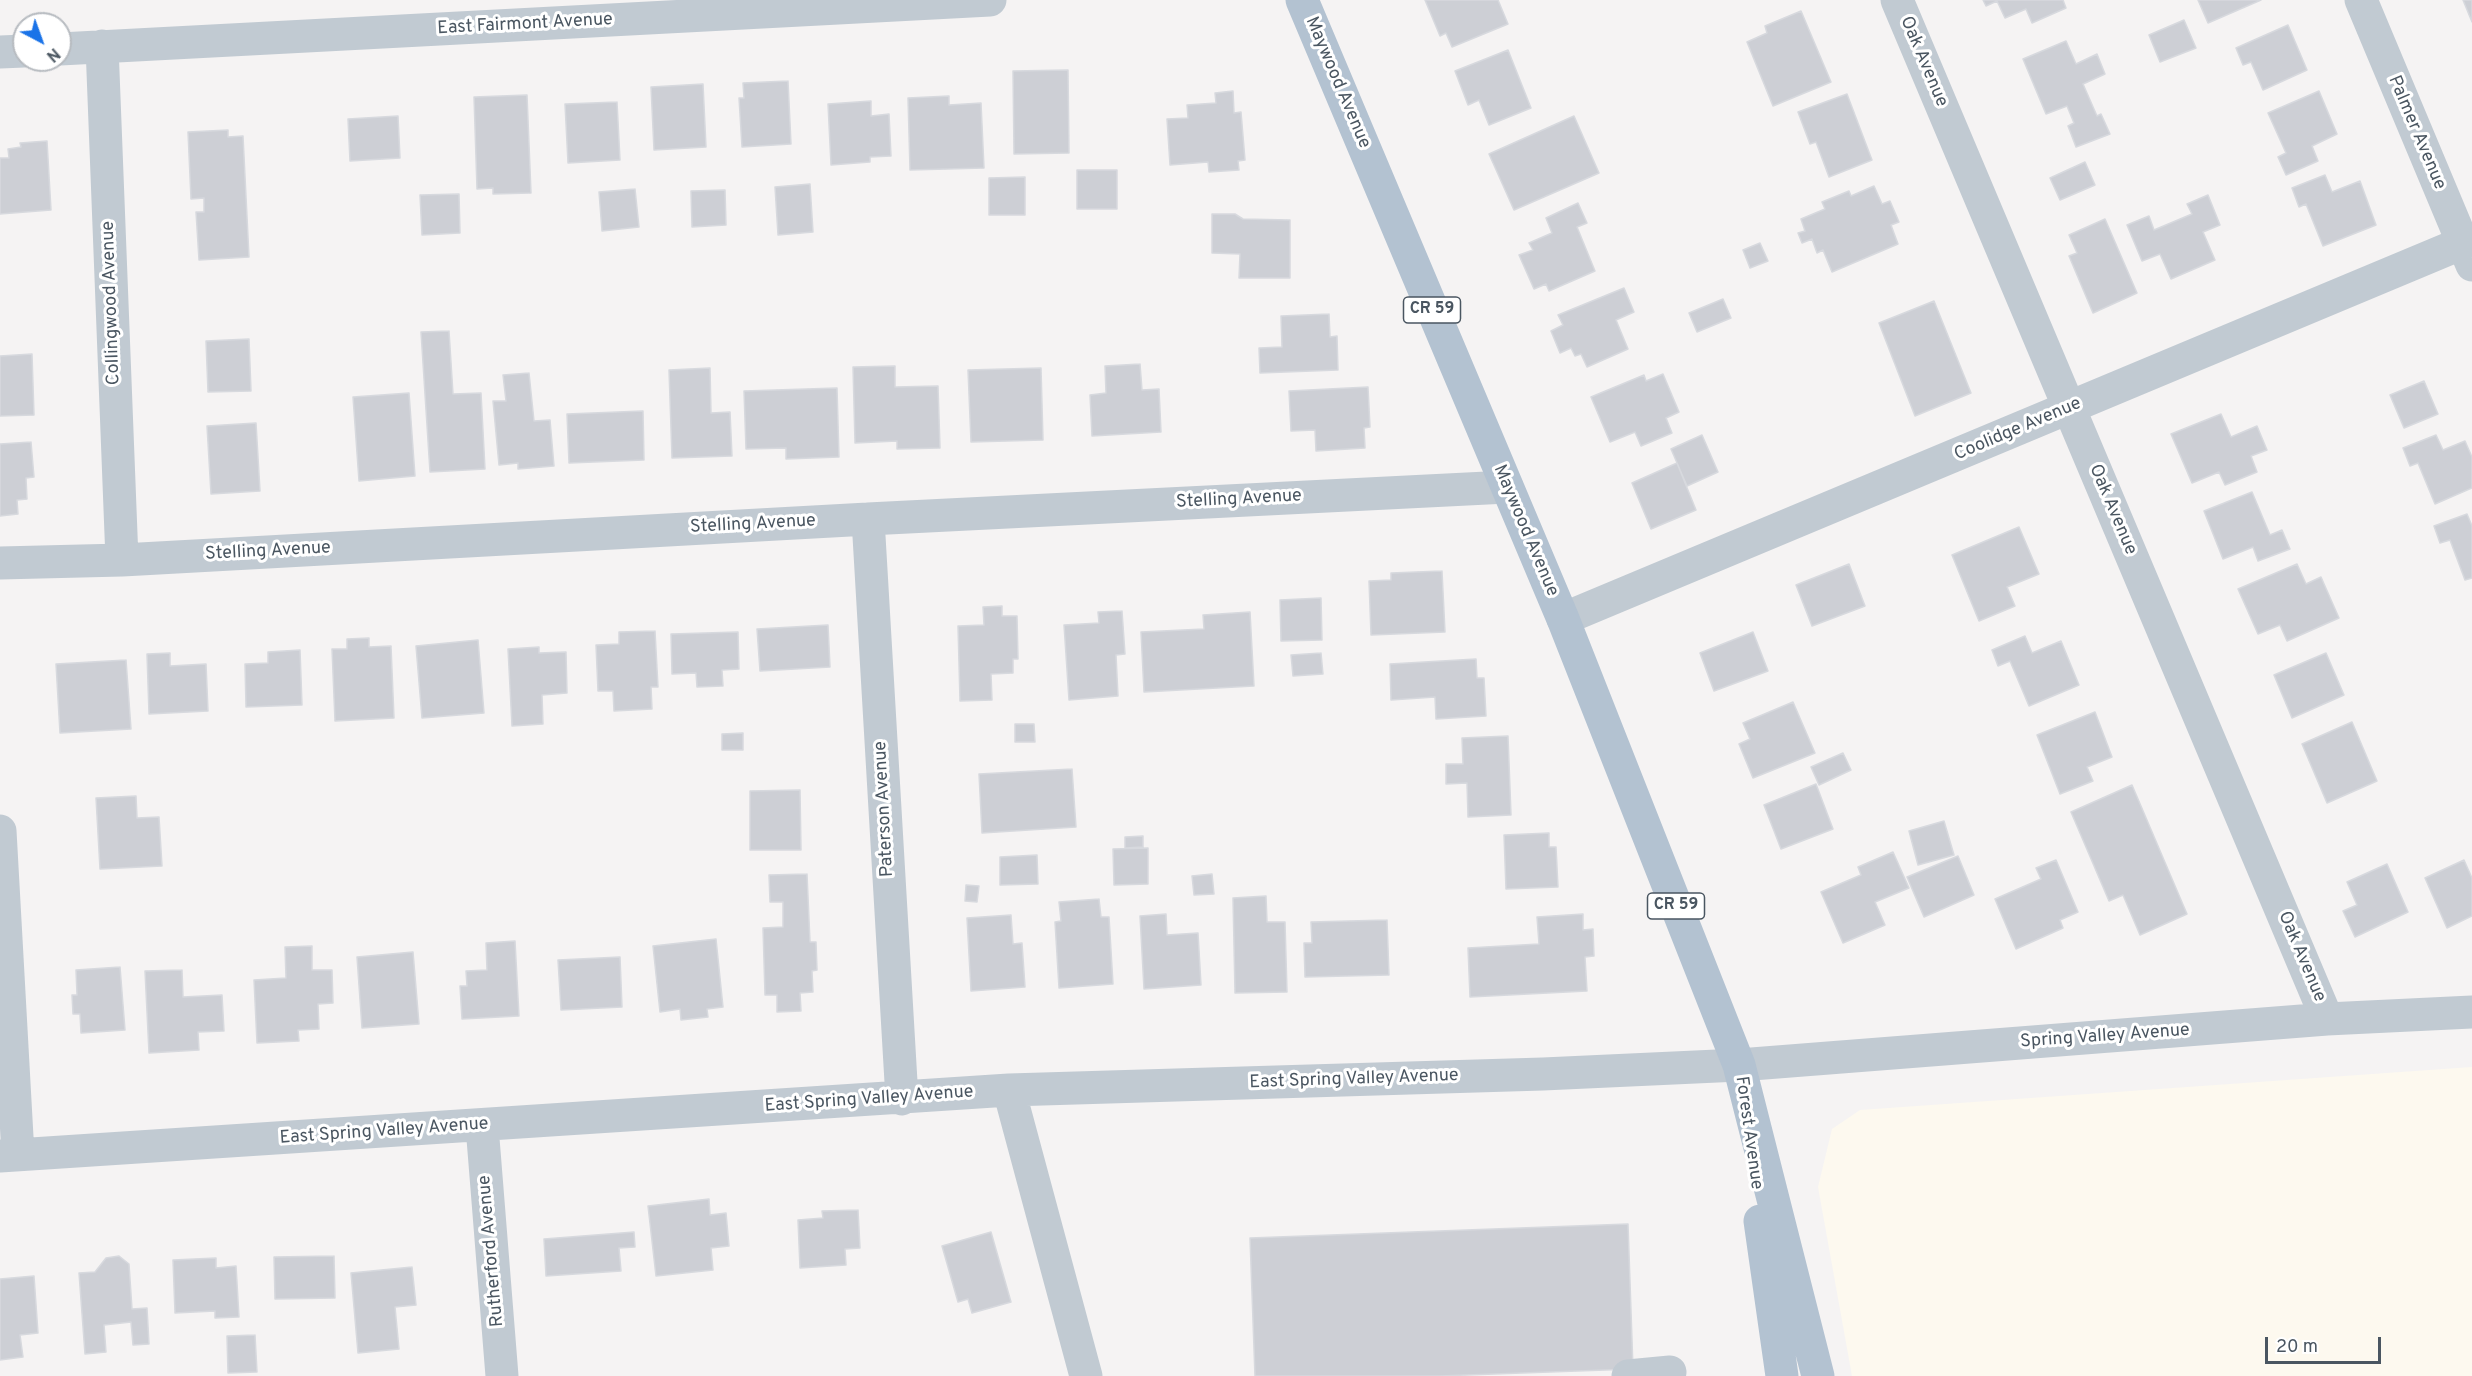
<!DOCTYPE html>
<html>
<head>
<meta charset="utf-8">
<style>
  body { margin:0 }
  #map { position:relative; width:2472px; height:1376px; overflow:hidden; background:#f5f3f3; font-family:Overpass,sans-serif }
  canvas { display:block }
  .north { position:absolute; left:12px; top:12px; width:60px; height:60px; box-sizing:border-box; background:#fff; border:2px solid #b7bbc0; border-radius:50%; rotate:139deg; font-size:16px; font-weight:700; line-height:24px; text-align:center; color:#4a5661 }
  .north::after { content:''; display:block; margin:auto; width:21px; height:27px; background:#1a73e8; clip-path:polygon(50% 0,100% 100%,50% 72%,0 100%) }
  .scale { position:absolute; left:2265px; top:1337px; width:116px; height:27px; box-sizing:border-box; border:3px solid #4a5661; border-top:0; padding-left:8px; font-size:18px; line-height:21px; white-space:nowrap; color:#4a5661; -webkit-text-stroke:4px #fff; paint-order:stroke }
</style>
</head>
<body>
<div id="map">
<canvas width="2472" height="1376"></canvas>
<div class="north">N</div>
<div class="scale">20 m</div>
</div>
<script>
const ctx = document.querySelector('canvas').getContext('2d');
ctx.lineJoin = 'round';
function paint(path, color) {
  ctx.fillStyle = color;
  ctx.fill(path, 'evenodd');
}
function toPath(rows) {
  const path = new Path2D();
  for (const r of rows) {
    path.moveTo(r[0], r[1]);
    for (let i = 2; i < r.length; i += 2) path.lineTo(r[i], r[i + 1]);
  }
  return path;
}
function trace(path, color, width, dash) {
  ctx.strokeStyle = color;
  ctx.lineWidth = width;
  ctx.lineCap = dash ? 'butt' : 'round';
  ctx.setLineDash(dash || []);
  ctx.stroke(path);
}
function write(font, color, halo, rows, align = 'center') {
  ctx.font = font + ' Overpass,sans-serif';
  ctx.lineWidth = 6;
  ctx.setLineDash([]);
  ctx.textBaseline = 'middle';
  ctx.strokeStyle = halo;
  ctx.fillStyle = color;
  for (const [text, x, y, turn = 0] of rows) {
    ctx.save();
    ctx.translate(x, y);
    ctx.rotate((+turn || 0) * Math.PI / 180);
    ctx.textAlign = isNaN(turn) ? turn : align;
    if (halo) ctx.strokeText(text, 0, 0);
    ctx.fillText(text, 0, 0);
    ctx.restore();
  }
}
paint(toPath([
  [2472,1067,2472,1376,1852,1376,1818,1187,1832,1129,1860,1110]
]), '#fdf9ef');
const building = toPath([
  [1425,0,1498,0,1508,24,1452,47,1446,33,1440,36,1425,0],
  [1983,0,2063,0,2066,8,2032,23,2026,9,2005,18,1997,1,1986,6,1983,0],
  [2198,0,2261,0,2208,23,2198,0],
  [2463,0,2472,0,2472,22,2463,0],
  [1801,11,1831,82,1773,106,1747,42,1767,33,1765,26,1801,11],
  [2184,20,2196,48,2160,62,2149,35,2184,20],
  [2288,25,2307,70,2263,90,2251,62,2243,65,2236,48,2288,25],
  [2066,41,2076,64,2097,54,2105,74,2083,84,2097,116,2101,114,2110,134,2076,147,2068,126,2074,123,2067,106,2046,114,2023,59,2066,41],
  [1508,50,1531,108,1489,125,1479,100,1468,105,1455,71,1508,50],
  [1068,70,1069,153,1014,154,1013,71,1068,70],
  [788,81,791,144,742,147,739,98,744,98,743,83,788,81],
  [703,84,706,147,654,150,651,87,703,84],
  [1233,91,1234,113,1241,112,1245,160,1238,161,1239,170,1209,172,1208,162,1170,165,1167,119,1188,118,1187,105,1216,103,1215,93,1233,91],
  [2319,91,2337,134,2312,146,2318,161,2286,175,2278,157,2286,153,2268,113,2319,91],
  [1847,94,1872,160,1829,177,1816,142,1810,144,1798,112,1847,94],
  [527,95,531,193,493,194,493,188,477,189,474,97,527,95],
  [949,96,949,105,981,103,984,168,910,170,908,98,949,96],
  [871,101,871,116,889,114,891,156,870,157,870,162,831,165,828,104,871,101],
  [617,102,620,160,568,163,565,104,617,102],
  [398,116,400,158,350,161,348,119,398,116],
  [1574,116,1599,173,1514,210,1489,154,1574,116],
  [228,130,228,137,243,136,249,257,199,260,196,212,204,212,204,198,191,199,188,132,228,130],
  [47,141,51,210,0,214,0,158,9,158,8,149,21,147,20,143,47,141],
  [2085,162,2095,185,2060,200,2050,178,2085,162],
  [1077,170,1117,170,1117,209,1077,209,1077,170],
  [2325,175,2332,192,2360,181,2376,225,2323,246,2306,204,2299,207,2292,188,2325,175],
  [1025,177,1025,215,989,215,989,178,1025,177],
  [810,184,813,232,778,235,775,187,810,184],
  [1874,186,1882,204,1890,201,1899,222,1891,225,1898,244,1832,272,1823,250,1817,253,1812,239,1802,243,1798,233,1805,231,1801,219,1825,209,1822,202,1849,191,1851,196,1874,186],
  [635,189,639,227,602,231,599,192,635,189],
  [725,190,726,225,692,227,691,191,725,190],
  [459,194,460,233,422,235,420,195,459,194],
  [2208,195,2220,225,2203,232,2215,260,2171,279,2160,254,2142,261,2127,225,2149,216,2154,230,2192,214,2187,204,2208,195],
  [1578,203,1587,223,1577,227,1595,271,1549,291,1546,284,1534,289,1519,255,1533,250,1529,243,1552,233,1546,218,1578,203],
  [1212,214,1235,214,1243,219,1290,220,1290,278,1239,278,1240,254,1212,253,1212,214],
  [2105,219,2137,293,2093,313,2069,256,2077,253,2069,235,2105,219],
  [1760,243,1768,261,1750,268,1743,250,1760,243],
  [1624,288,1634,312,1616,320,1628,349,1587,367,1581,354,1575,356,1571,348,1560,353,1551,331,1563,325,1558,315,1624,288],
  [1723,299,1731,318,1697,332,1689,313,1723,299],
  [1934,301,1971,393,1915,416,1879,323,1934,301],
  [1329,314,1330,337,1337,336,1338,370,1260,373,1259,348,1282,347,1281,316,1329,314],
  [449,331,453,394,481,393,485,469,430,472,421,332,449,331],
  [249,339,251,391,208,392,206,341,249,339],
  [32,354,34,415,0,416,0,356,32,354],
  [1140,364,1142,390,1159,389,1161,432,1092,436,1090,395,1106,393,1105,366,1140,364],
  [895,366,895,387,938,386,940,448,897,449,897,441,855,443,853,367,895,366],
  [710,368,711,413,730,412,732,456,672,458,669,370,710,368],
  [1041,368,1043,440,971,442,968,370,1041,368],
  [529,373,534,421,550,420,554,466,518,469,518,463,499,465,493,401,506,401,503,375,529,373],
  [1663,374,1679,412,1666,418,1672,433,1641,446,1635,432,1610,442,1591,397,1644,375,1646,381,1663,374],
  [2424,381,2438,414,2404,428,2390,395,2424,381],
  [1368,387,1370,427,1364,428,1365,448,1316,451,1315,430,1291,431,1289,391,1368,387],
  [837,388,839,457,786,459,786,448,746,449,744,391,837,388],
  [409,393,415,476,359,481,353,397,409,393],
  [643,411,644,460,569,463,567,414,643,411],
  [2221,414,2231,437,2257,426,2267,450,2251,456,2257,472,2225,485,2219,472,2192,483,2171,434,2221,414],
  [256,423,260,491,211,494,207,426,256,423],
  [1702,435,1718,472,1687,486,1671,449,1702,435],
  [2436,435,2443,450,2465,441,2472,457,2472,488,2435,504,2418,463,2410,466,2403,448,2436,435],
  [31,442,34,477,26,478,27,499,17,500,18,514,0,516,0,444,31,442],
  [1677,463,1696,510,1651,529,1632,483,1677,463],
  [2252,492,2270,535,2282,530,2290,549,2258,561,2253,547,2223,559,2204,511,2252,492],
  [2467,514,2472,526,2472,578,2465,580,2450,540,2440,543,2434,526,2467,514],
  [2019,527,2039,574,2007,587,2015,606,1979,621,1952,555,2019,527],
  [1849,564,1865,606,1812,626,1796,585,1849,564],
  [2297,564,2306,584,2321,577,2339,618,2287,641,2280,625,2258,634,2238,589,2297,564],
  [1442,571,1445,632,1371,635,1369,581,1391,580,1391,573,1442,571],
  [1321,598,1322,640,1281,641,1280,600,1321,598],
  [1002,606,1002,616,1017,616,1018,659,1013,659,1013,673,991,674,992,700,960,701,958,626,984,625,983,607,1002,606],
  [1122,611,1125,654,1116,655,1118,696,1069,700,1064,625,1099,623,1098,612,1122,611],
  [1250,612,1254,686,1144,692,1141,632,1204,629,1203,615,1250,612],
  [828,625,830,667,760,671,757,629,828,625],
  [655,631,658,687,651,687,652,709,614,711,613,691,598,691,596,645,619,644,619,632,655,631],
  [738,632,739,669,722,670,723,686,697,687,696,673,672,674,671,634,738,632],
  [1753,632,1768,671,1714,691,1700,653,1753,632],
  [2025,636,2032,653,2061,641,2079,685,2029,706,2010,661,1998,666,1992,650,2025,636],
  [369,638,369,647,391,646,394,718,335,721,332,649,347,649,347,639,369,638],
  [478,640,484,713,422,718,416,646,478,640],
  [539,647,539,653,566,652,567,693,542,695,543,724,512,726,508,649,539,647],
  [300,650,302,705,246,707,245,664,268,663,268,652,300,650],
  [170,653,170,666,206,664,208,711,149,714,147,654,170,653],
  [1321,653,1323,674,1293,676,1291,655,1321,653],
  [2326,653,2344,695,2292,718,2274,675,2326,653],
  [1476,659,1477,678,1484,678,1486,716,1436,719,1435,697,1391,700,1390,664,1476,659],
  [126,660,131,729,60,733,56,664,126,660],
  [1793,702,1815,753,1753,778,1739,744,1750,739,1743,723,1793,702],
  [2095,712,2112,757,2087,767,2093,781,2060,794,2037,735,2095,712],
  [2352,722,2377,781,2327,803,2302,744,2352,722],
  [1015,724,1034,724,1035,742,1015,742,1015,724],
  [743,733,743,750,722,750,722,734,743,733],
  [1508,736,1511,815,1468,817,1467,783,1446,784,1446,764,1463,764,1462,738,1508,736],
  [1843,753,1851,770,1819,785,1811,767,1843,753],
  [1072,769,1076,827,982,833,979,774,1072,769],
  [1816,784,1833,829,1781,849,1764,805,1816,784],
  [2132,785,2187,914,2140,935,2123,895,2109,901,2071,812,2132,785],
  [800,790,801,850,750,850,750,791,800,790],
  [136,796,137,818,159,817,162,866,100,869,96,798,136,796],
  [1944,821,1954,855,1918,865,1909,831,1944,821],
  [1549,833,1549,847,1556,847,1558,887,1506,889,1504,835,1549,833],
  [1143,836,1143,847,1125,848,1125,837,1143,836],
  [1148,848,1148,884,1114,885,1113,849,1148,848],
  [1893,852,1909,888,1875,902,1885,925,1843,943,1821,892,1861,875,1858,867,1893,852],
  [1037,855,1038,884,1000,885,1000,857,1037,855],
  [1958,856,1974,895,1924,917,1907,877,1958,856],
  [2056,860,2078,912,2060,920,2063,928,2016,949,1995,899,2041,879,2036,868,2056,860],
  [2464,860,2472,878,2472,916,2447,928,2425,878,2464,860],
  [2387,864,2408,912,2355,937,2343,911,2357,905,2347,882,2387,864],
  [807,874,810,942,816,942,817,970,812,971,813,992,800,993,801,1011,777,1012,777,995,765,995,763,928,783,927,783,902,770,902,769,875,807,874],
  [1212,874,1214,894,1194,895,1192,876,1212,874],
  [966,885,979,886,977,902,965,901,966,885],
  [1266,896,1267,922,1285,922,1287,992,1235,993,1233,898,1266,896],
  [1099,899,1101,917,1109,917,1113,984,1059,988,1055,922,1061,921,1059,902,1099,899],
  [1166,914,1167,935,1198,933,1201,985,1144,989,1140,916,1166,914],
  [1583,914,1583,930,1593,929,1594,956,1585,957,1587,991,1470,997,1468,948,1539,944,1537,917,1583,914],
  [1011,915,1013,944,1022,943,1025,987,971,991,967,918,1011,915],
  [1387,920,1389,975,1305,977,1304,943,1312,943,1311,922,1387,920],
  [716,939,723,1007,707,1009,708,1017,681,1020,680,1009,660,1012,653,946,716,939],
  [515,941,519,1016,462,1019,460,986,467,986,466,971,487,970,486,943,515,941],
  [312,946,312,970,332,970,333,1003,318,1004,319,1029,298,1030,299,1041,257,1043,254,980,286,978,285,947,312,946],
  [413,952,419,1024,362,1028,357,957,413,952],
  [620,957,622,1007,561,1010,558,960,620,957],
  [120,967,125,1030,81,1033,80,1014,73,1014,72,995,77,995,76,970,120,967],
  [182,970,183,997,222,995,224,1031,198,1032,199,1050,149,1053,145,971,182,970],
  [709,1199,710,1215,726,1213,729,1246,711,1248,713,1270,656,1276,648,1206,709,1199],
  [858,1210,860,1248,845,1249,846,1265,800,1268,798,1220,823,1218,822,1211,858,1210],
  [1628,1224,1633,1369,1439,1376,1255,1376,1250,1238,1628,1224],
  [634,1232,635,1247,619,1248,621,1271,546,1276,544,1239,634,1232],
  [991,1232,1011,1302,972,1313,968,1299,958,1302,942,1246,991,1232],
  [119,1256,129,1264,132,1309,147,1308,149,1344,133,1345,131,1322,104,1325,106,1352,85,1354,79,1273,95,1272,106,1258,119,1256],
  [334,1256,335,1298,275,1299,274,1257,334,1256],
  [216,1258,216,1268,236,1266,239,1317,215,1318,215,1311,175,1313,173,1260,216,1258],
  [412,1267,416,1305,395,1307,399,1349,358,1353,351,1273,412,1267],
  [34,1276,38,1333,20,1335,23,1357,0,1360,0,1279,34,1276],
  [255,1335,257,1372,228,1373,227,1336,255,1335]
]);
paint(building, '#cdcfd5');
trace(building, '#d7d9de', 1.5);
trace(toPath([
  [1897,0,2327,1019],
  [2361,0,2472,265],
  [102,46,122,560],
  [60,49,990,0],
  [0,52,24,51],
  [868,519,902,1099],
  [0,563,122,560,868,519,1507,487],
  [1563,619,2472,239],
  [0,831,18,1155],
  [1009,1090,1086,1376],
  [482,1126,502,1376],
  [0,1156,1009,1090,1543,1074,1739,1065,2327,1019,2472,1012],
  [1628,1376,1670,1372]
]), '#c1cad2', 33);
trace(toPath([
  [1302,0,1563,619,1739,1065,1818,1376],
  [1760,1221,1782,1376]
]), '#b3c2d1', 33);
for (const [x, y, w] of [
  [1432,310,57],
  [1676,906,57]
]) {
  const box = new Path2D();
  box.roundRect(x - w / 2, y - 13, w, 26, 4.5);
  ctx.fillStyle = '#fff';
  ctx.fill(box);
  trace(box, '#4a5661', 1.5);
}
write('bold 16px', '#4a5661', null, [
  ["CR 59",1432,310],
  ["CR 59",1676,906]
]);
write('18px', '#4a5661', '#fff', [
  ["East Fairmont Avenue",525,25,-3],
  ["Oak Avenue",1923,62,67],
  ["Maywood Avenue",1337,83,67],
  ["Palmer Avenue",2416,133,67],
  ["Collingwood Avenue",112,303,-92],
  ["Coolidge Avenue",2018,430,-23],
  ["Stelling Avenue",1239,500,-3],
  ["Oak Avenue",2112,510,67],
  ["Stelling Avenue",753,525,-3],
  ["Maywood Avenue",1525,531,67],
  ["Stelling Avenue",268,552,-3],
  ["Paterson Avenue",885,809,-93],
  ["Oak Avenue",2301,957,67],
  ["Spring Valley Avenue",2105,1037,-4],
  ["East Spring Valley Avenue",1354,1080,-2],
  ["East Spring Valley Avenue",869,1100,-4],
  ["East Spring Valley Avenue",384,1132,-4],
  ["Forest Avenue",1748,1133,82],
  ["Rutherford Avenue",492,1251,-95]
]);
</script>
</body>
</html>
